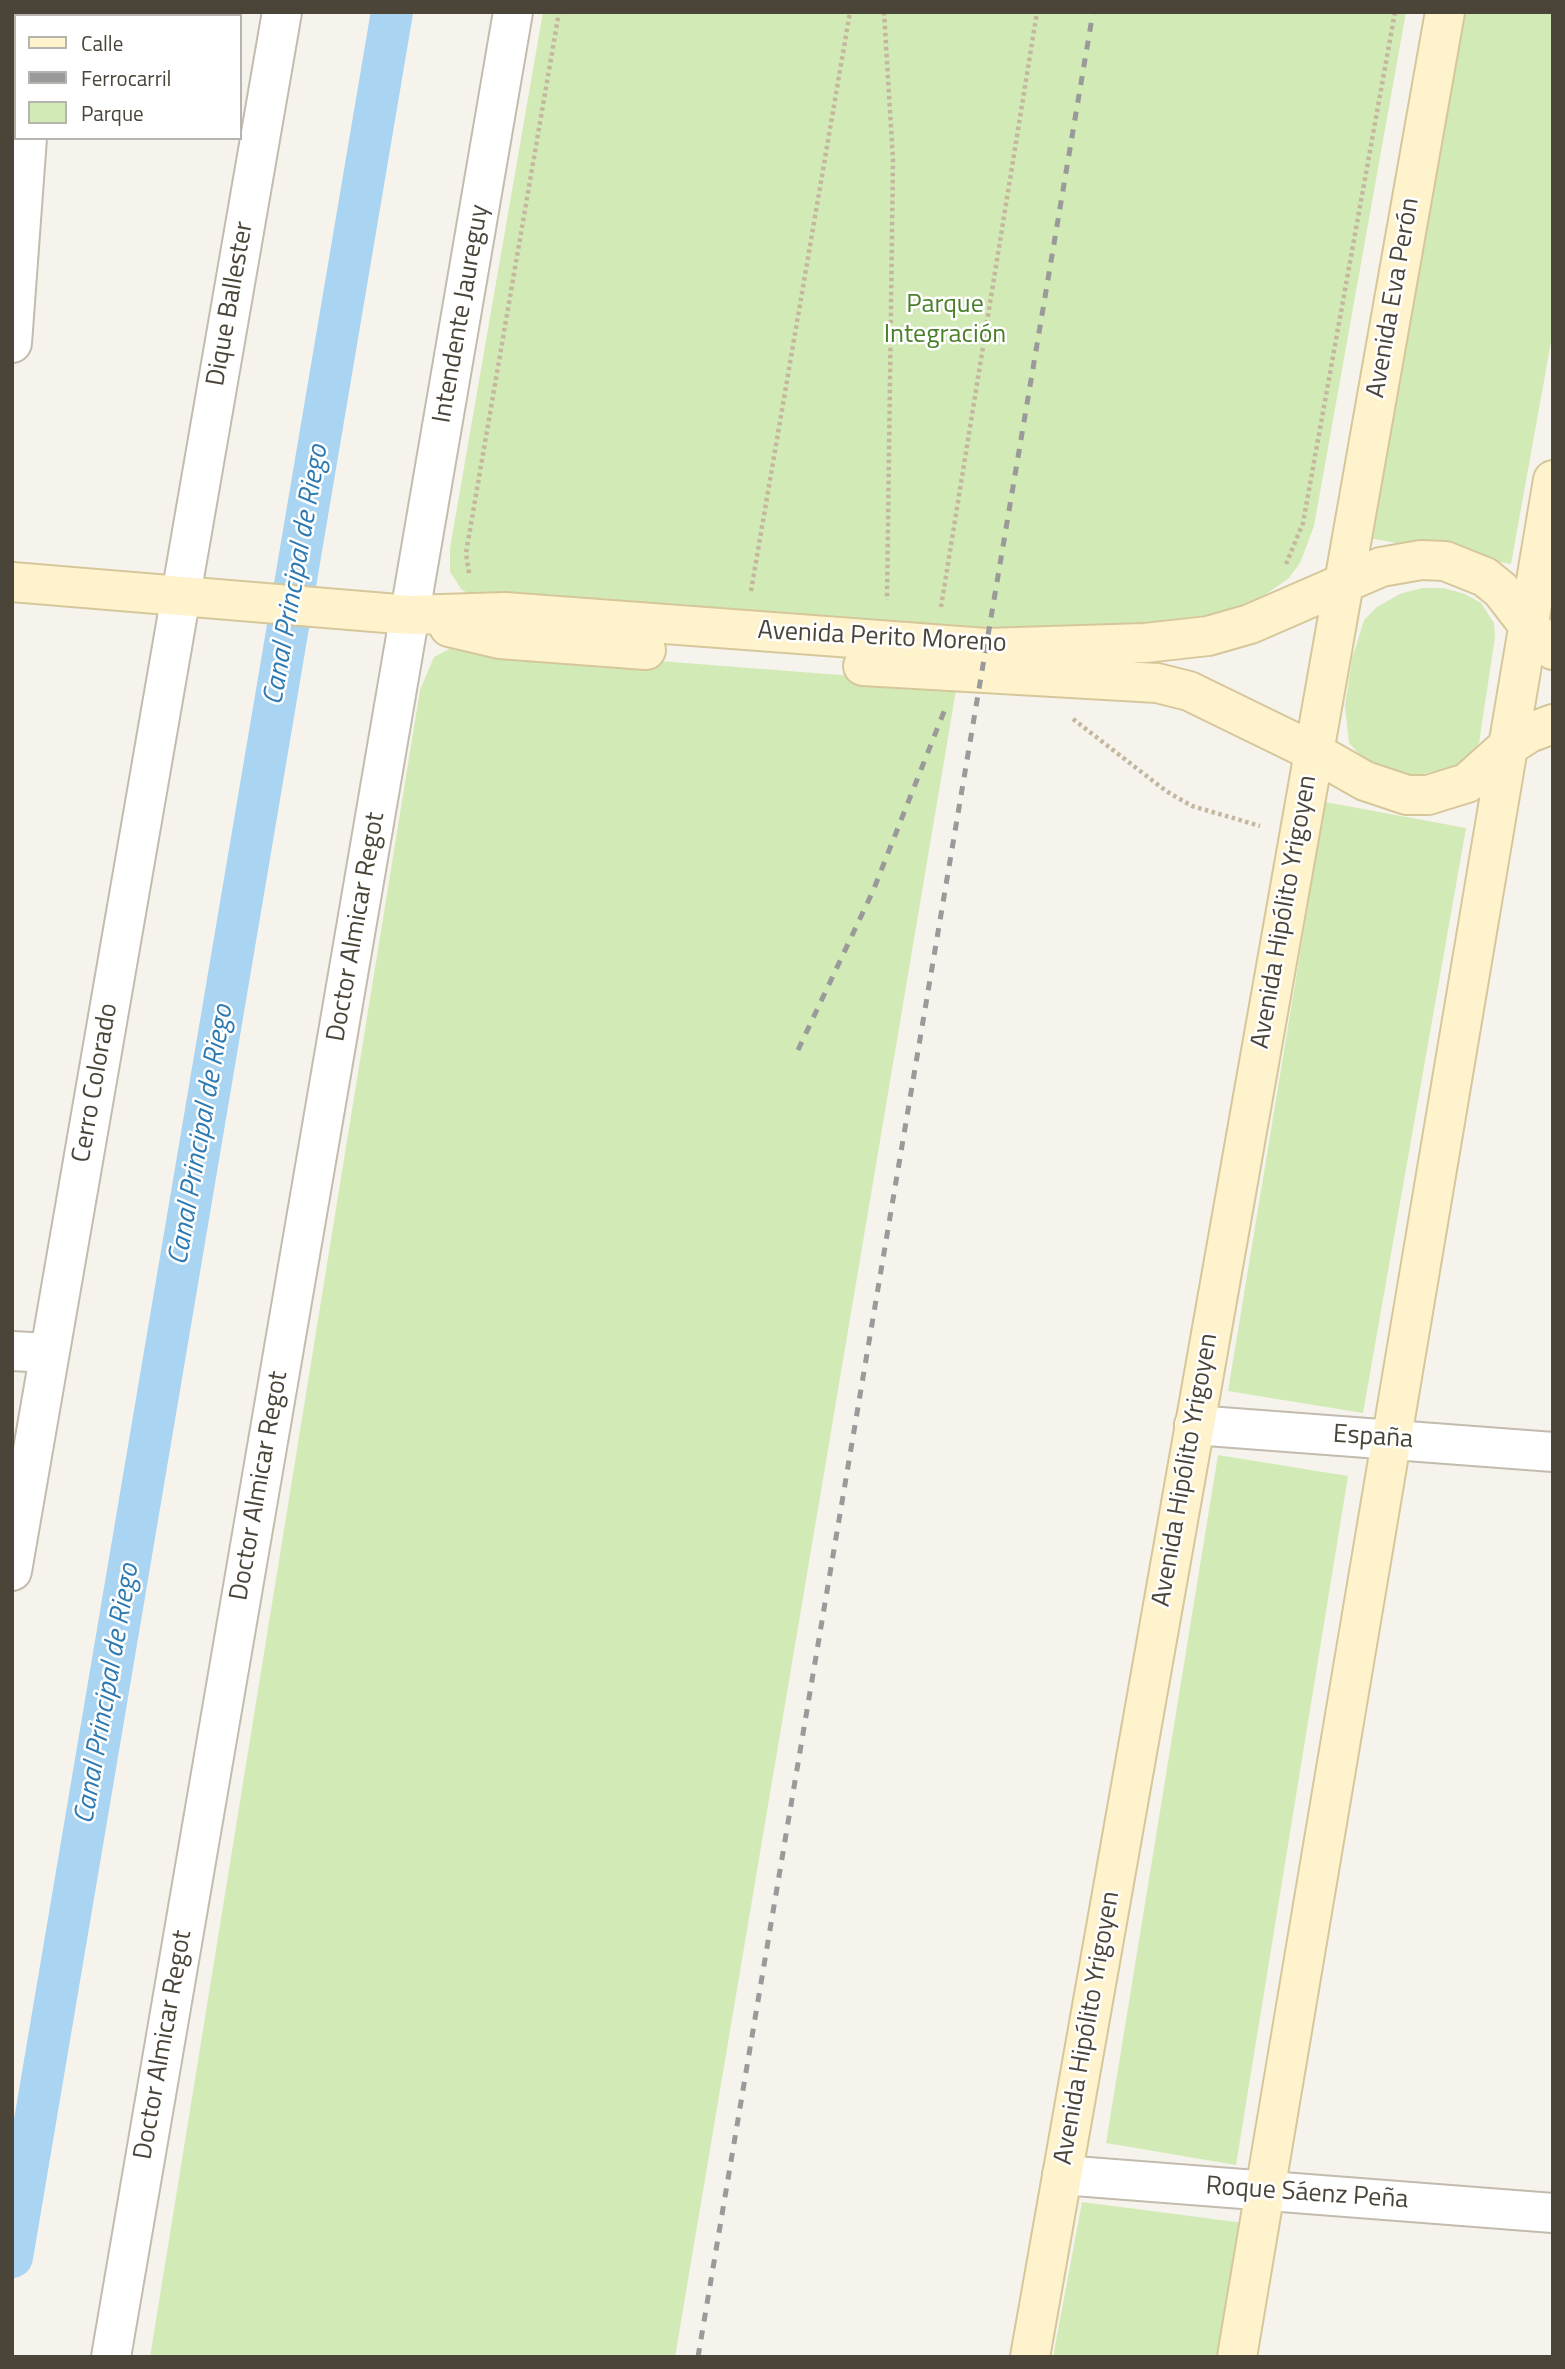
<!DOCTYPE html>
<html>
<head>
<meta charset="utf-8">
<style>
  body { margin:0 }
  #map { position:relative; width:1565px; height:2369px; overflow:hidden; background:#f6f3ec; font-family:"Titillium Web",sans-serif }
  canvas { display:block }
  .frame { position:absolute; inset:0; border:14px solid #4b4439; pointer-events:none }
  .legend { position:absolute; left:14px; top:14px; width:228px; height:126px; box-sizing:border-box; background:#fff; border:2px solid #b7b4b0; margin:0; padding:9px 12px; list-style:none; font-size:21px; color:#4b4439 }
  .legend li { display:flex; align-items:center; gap:14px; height:35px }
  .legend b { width:35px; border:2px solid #b7b4b0 }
</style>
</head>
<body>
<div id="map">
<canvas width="1565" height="2369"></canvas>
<div class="frame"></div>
<ul class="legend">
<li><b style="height:9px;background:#fff3cd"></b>Calle</li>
<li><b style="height:9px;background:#9a9a9a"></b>Ferrocarril</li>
<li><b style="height:19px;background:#d2eab5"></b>Parque</li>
</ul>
</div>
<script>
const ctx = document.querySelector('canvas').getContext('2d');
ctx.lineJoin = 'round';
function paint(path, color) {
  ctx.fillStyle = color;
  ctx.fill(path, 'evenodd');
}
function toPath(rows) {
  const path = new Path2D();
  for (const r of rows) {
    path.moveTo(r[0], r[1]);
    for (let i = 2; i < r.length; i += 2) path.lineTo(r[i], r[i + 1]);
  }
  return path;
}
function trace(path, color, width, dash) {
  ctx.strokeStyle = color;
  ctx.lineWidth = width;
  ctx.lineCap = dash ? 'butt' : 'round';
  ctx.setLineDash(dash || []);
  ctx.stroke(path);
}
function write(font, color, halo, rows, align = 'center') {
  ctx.font = font + ' "Titillium Web",sans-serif';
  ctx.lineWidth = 5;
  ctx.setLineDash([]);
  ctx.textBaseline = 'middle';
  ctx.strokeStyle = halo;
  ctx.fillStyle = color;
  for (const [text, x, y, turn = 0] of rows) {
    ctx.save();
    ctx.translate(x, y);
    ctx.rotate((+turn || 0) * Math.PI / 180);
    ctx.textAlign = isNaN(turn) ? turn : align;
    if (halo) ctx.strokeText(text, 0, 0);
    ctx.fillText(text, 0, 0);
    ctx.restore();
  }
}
paint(toPath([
  [543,12,1406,12,1314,526,1300,563,1288,579,1251,604,1188,623,989,630,472,595,462,590,450,572,450,548],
  [1464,12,1553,12,1553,331,1511,564,1369,538],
  [1422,588,1443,588,1465,594,1481,603,1494,623,1495,637,1479,743,1463,765,1413,776,1392,774,1375,767,1359,754,1349,743,1345,706,1352,659,1364,620,1377,607,1400,594],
  [465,646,957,684,675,2357,150,2357,420,690,434,657,453,647],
  [1325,802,1466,828,1363,1413,1228,1391],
  [1218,1455,1348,1476,1236,2165,1106,2143],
  [1082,2202,1252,2224,1227,2357,1053,2357]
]), '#d2eab5');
trace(toPath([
  [12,2257,392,12]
]), '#a9d4f2', 42);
const street = toPath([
  [37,16,37,12],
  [12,343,27,138],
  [12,1351,49,1353],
  [1194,1425,1553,1452],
  [12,1571,282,12],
  [1062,2175,1553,2213],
  [111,2357,513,12]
]);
const secondary = toPath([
  [12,582,410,615,505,612,986,648,1145,643,1208,636,1250,624,1381,567,1421,560,1445,561,1485,577,1501,590,1528,625,1553,650],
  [449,627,500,639,646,650],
  [863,666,1157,683,1189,691,1314,752,1365,781,1407,795,1428,795,1467,783,1506,748,1529,733,1553,724],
  [1030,2357,1445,12],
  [1237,2357,1553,480]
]);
trace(street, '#c2bbae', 42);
trace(secondary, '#d6c79b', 42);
trace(toPath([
  [884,12,893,160,887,600],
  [1286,564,1303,523,1395,12],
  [469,573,466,553,559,12],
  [751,591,850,12],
  [941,607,1037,12],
  [1073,719,1166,791,1192,806,1260,826]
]), '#c4b79f', 4.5, [3.5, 3.5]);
trace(street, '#fff', 38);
trace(secondary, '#fff3cd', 38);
trace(toPath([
  [798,1050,873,891,945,709],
  [698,2357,1093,12]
]), '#9a9a9a', 5, [9, 9]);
write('26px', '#4b4439', '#fff', [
  ["Avenida Eva Perón",1394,298,-80],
  ["Dique Ballester",231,304,-80],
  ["Intendente Jaureguy",462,314,-80],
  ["Avenida Perito Moreno",882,638,3],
  ["Avenida Hipólito Yrigoyen",1285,912,-80],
  ["Doctor Almicar Regot",357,927,-80],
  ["Cerro Colorado",96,1083,-80],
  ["España",1373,1438,4],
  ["Avenida Hipólito Yrigoyen",1186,1470,-80],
  ["Doctor Almicar Regot",260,1486,-80],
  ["Avenida Hipólito Yrigoyen",1088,2028,-80],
  ["Doctor Almicar Regot",164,2045,-80],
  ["Roque Sáenz Peña",1307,2194,4]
]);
write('26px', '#4a7f2a', '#fff', [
  ["Parque",945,306],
  ["Integración",945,336]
]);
write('italic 28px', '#2e7ab2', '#fff', [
  ["Canal Principal de Riego",297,575,-80],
  ["Canal Principal de Riego",202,1135,-80],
  ["Canal Principal de Riego",108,1694,-80]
]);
</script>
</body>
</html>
